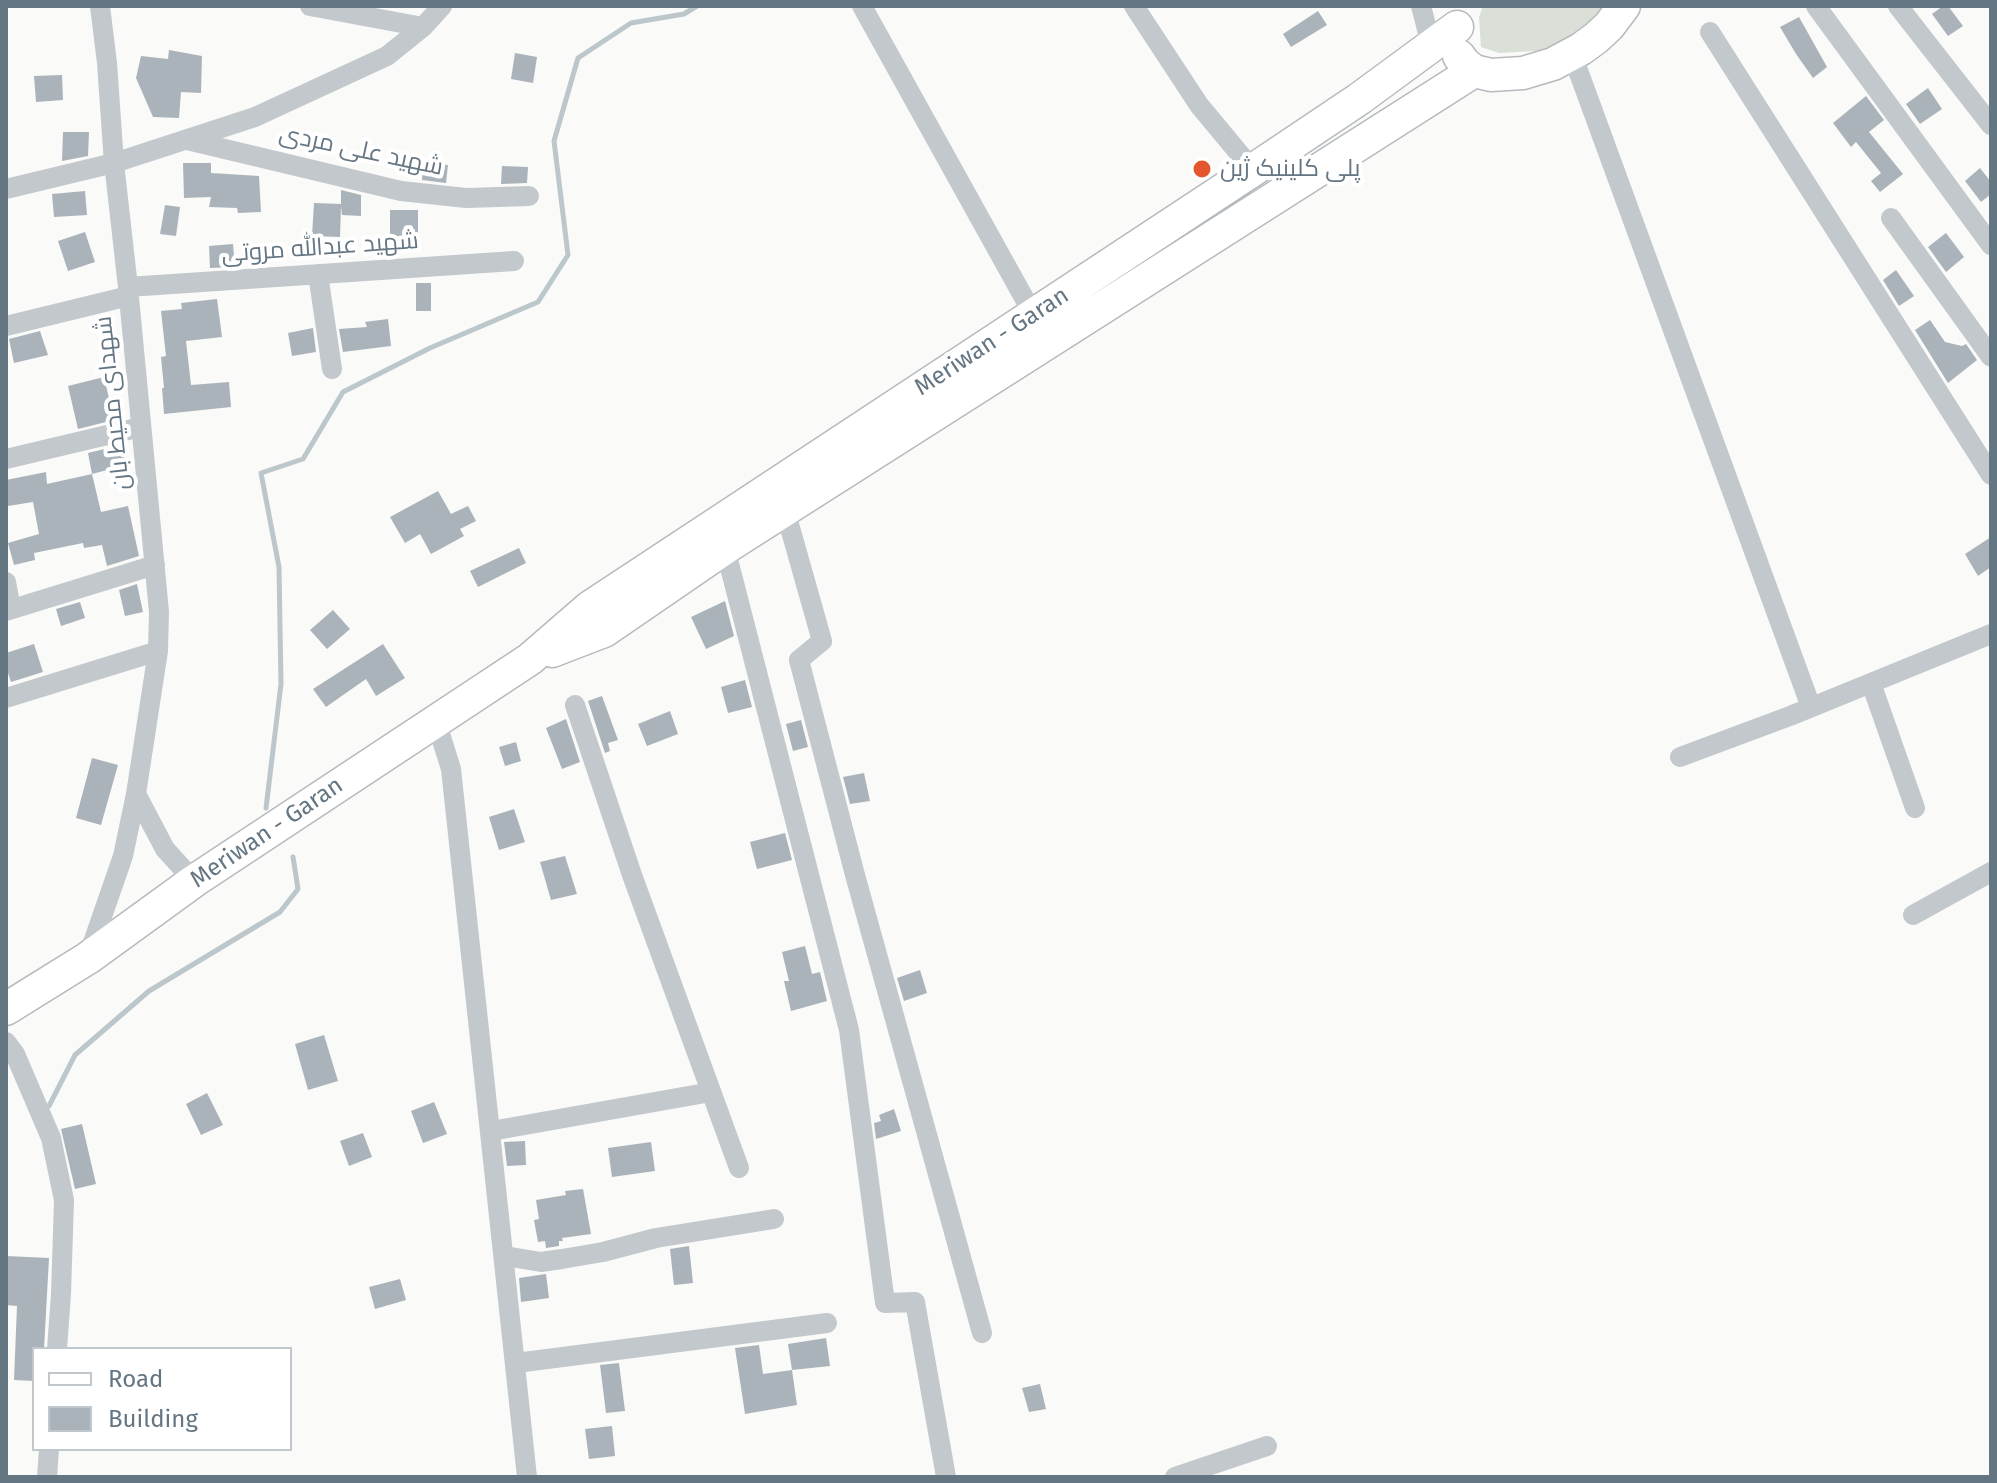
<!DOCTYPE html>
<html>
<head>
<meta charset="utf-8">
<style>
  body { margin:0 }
  #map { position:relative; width:1997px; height:1483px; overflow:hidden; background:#fafaf8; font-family:"Fira Sans",sans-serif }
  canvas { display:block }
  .frame { position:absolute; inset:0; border:8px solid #657683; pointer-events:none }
  .legend { position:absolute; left:32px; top:1347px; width:260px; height:104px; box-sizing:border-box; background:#fff; border:2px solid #c1c8cd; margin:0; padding:10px 14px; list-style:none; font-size:24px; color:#657683 }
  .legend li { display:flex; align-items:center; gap:16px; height:40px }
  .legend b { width:40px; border:2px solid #c1c8cd }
</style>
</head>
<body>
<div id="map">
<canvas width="1997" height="1483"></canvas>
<div class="frame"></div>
<ul class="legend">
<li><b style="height:10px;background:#fff"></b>Road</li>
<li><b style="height:22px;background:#aab3b9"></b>Building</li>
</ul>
</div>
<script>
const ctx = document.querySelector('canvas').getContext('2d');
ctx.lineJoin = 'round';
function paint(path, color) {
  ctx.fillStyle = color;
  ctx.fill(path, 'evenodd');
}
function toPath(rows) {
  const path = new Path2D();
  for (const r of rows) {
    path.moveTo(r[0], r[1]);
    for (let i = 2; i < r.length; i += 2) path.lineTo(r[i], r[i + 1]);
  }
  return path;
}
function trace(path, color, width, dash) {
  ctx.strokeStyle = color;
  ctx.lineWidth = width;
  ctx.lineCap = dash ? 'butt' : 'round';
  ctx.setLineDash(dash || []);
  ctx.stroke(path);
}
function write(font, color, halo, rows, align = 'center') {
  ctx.font = font + ' "Fira Sans",Cairo,sans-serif';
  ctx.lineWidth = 8;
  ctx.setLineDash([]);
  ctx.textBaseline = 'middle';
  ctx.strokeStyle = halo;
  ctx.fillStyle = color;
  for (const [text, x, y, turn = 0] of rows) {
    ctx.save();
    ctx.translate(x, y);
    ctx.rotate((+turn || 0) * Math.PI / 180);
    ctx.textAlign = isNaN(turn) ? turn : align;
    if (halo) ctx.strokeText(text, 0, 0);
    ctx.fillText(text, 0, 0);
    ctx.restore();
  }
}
paint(toPath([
  [1483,6,1608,6,1605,14,1557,50,1499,53,1481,47,1479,17]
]), '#dadfd7');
trace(toPath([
  [266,808,281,684,279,567,261,473,303,459,343,392,430,348,538,302,568,255,554,141,578,58,631,23,684,14,697,6],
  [49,1106,75,1055,149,991,280,912,298,889,293,857]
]), '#bbc7cb', 5);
paint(toPath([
  [1943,6,1948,6,1963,26,1948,36,1932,14],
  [1318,11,1327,25,1291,47,1283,34],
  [1799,17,1827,67,1813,78,1796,54,1780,27],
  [169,50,202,56,201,93,181,92,179,118,153,117,136,78,141,56,168,59],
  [515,53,537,57,533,83,511,79],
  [62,75,63,100,36,102,34,76],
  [1928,88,1942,109,1920,124,1906,104],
  [1866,96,1884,120,1869,132,1903,174,1880,192,1871,181,1881,173,1856,142,1851,147,1833,123],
  [63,132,89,132,88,156,62,161],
  [183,163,211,163,211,173,259,176,261,212,238,213,237,208,209,207,211,197,184,198],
  [423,163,448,165,446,183,422,180],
  [502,166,528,167,527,183,501,184],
  [1980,168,1991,182,1991,194,1981,202,1965,181],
  [341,190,361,195,361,216,342,215,341,206,340,237,312,236,314,203,341,204],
  [85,191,87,215,54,217,52,194],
  [165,205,180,207,176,236,160,234],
  [390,210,418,210,418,236,390,236],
  [85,232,95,262,68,271,58,241],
  [1946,233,1964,257,1946,272,1928,247],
  [233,244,235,267,210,268,209,246],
  [1896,270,1914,296,1899,306,1883,280],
  [416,283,431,283,431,311,416,311],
  [217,299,222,337,186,341,191,385,229,382,231,407,164,414,162,388,164,388,161,357,166,356,161,311,182,309,181,303],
  [388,319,391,346,343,352,339,329,367,327,365,322],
  [1930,320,1945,342,1962,346,1966,344,1977,360,1948,383,1915,330],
  [313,328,316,352,292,356,288,333],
  [40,331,48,355,14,363,9,339],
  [104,377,114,420,78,429,68,386],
  [121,445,126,465,92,474,88,453],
  [46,472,47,484,92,474,101,512,128,506,139,556,107,566,102,545,84,548,83,543,34,553,35,560,14,565,8,543,39,534,33,502,8,506,6,480],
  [438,491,451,514,468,506,476,521,460,529,464,536,431,554,420,534,405,543,390,517],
  [1991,537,1991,567,1978,576,1965,554],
  [519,548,526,563,478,587,470,571],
  [137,584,143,612,125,616,119,590],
  [725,601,734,636,706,649,691,617],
  [80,602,85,618,61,626,56,609],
  [333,610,350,629,327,649,310,630],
  [34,644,43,672,11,682,6,667,6,653],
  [383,644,405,678,376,696,366,679,326,707,313,689],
  [745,680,752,707,728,713,721,687],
  [602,696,618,740,608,743,610,751,605,753,588,701],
  [670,711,678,734,647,746,638,724],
  [566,719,580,762,562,769,546,728],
  [801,720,808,747,793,751,786,724],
  [516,742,521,761,505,766,499,747],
  [92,758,118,765,101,825,76,818],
  [864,773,870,801,850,804,843,777],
  [514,809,525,842,499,850,489,817],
  [785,833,792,860,757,869,750,842],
  [565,856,577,894,551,900,540,862],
  [805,946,812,974,820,972,827,1001,791,1011,784,981,789,981,782,952],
  [920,970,927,993,904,1001,897,978],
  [324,1035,338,1081,308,1090,295,1044],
  [207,1093,223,1125,201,1135,186,1104],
  [434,1102,447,1134,423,1143,411,1111],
  [894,1109,901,1131,876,1139,874,1123,881,1121,879,1115],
  [82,1124,96,1184,75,1189,61,1129],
  [363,1133,372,1157,349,1166,340,1141],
  [525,1141,526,1165,507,1166,504,1142],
  [651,1142,655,1171,612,1177,608,1148],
  [583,1189,591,1234,562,1238,563,1241,559,1241,559,1246,546,1248,545,1241,538,1242,534,1220,539,1219,536,1200,566,1195,565,1191],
  [689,1246,693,1283,674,1285,670,1249],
  [6,1256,49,1258,44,1349,34,1349,34,1381,14,1380,17,1306,6,1305],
  [546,1274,549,1298,521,1302,519,1278],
  [400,1279,406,1300,375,1309,369,1287],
  [826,1338,830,1366,792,1370,788,1344],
  [759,1345,763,1374,792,1370,797,1405,745,1414,735,1348],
  [619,1363,625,1411,606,1413,600,1365],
  [1040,1384,1046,1409,1029,1412,1022,1388],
  [612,1426,615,1456,589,1459,585,1429]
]), '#aab3b9');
const primary = toPath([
  [1459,56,1465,64,1474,71,1491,75,1523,73,1553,64,1581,49,1596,38,1609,26,1624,6],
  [552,651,604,631,725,548,1474,71],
  [6,1009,88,958,194,881,530,659,590,607,1253,170,1359,99,1457,27]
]);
trace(primary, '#b5babe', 35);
trace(toPath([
  [310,6,423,27],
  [862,6,1033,314],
  [1134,6,1199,105,1253,170],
  [1421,6,1431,45],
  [1816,6,1991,245],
  [1898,6,1991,125],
  [1710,32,1991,475],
  [1572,54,1811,707],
  [187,140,401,191,466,198,529,196],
  [6,189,114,163,255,117,387,56,423,27,442,6],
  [1891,218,1991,357],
  [318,274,332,369],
  [128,287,514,261],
  [6,326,129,296],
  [6,459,141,427],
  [785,510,822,641,799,660,855,875,982,1333],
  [725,548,849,1030,885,1303,915,1302,946,1477],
  [6,582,11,609],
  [6,611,155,565],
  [1871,683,1915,808],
  [6,698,158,651],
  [575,705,632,875,739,1168],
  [436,721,451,769,527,1477],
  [1680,757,1790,716,1991,634],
  [136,794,165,849,194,881],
  [1913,915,1991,872],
  [89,954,123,856,136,794,158,651,159,612,128,287,114,163,107,63,100,6],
  [6,1042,15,1054,51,1138,64,1200,61,1294,57,1349],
  [491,1131,711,1092],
  [505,1256,541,1262,562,1259,603,1252,656,1238,774,1219],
  [516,1363,827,1323],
  [47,1477,49,1449],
  [1175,1477,1267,1446]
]), '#c3c8cc', 20);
trace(primary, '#fff', 32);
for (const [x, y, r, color] of [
  [1202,169,10,"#e4572e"]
]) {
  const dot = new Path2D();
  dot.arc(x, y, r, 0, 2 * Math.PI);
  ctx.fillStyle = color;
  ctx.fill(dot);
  trace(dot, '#fff', 3);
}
write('24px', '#657683', '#fff', [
  ["شهید علی مردی",361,151,12],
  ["شهید عبدالله مروتی",320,248,-4],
  ["Meriwan - Garan",992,342,-33],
  ["شهدای محیط بان",113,403,-96],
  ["Meriwan - Garan",267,833,-34]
]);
write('24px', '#657683', '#fff', [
  ["پلی کلینیک ژین",1220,169]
], 'left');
</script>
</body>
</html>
